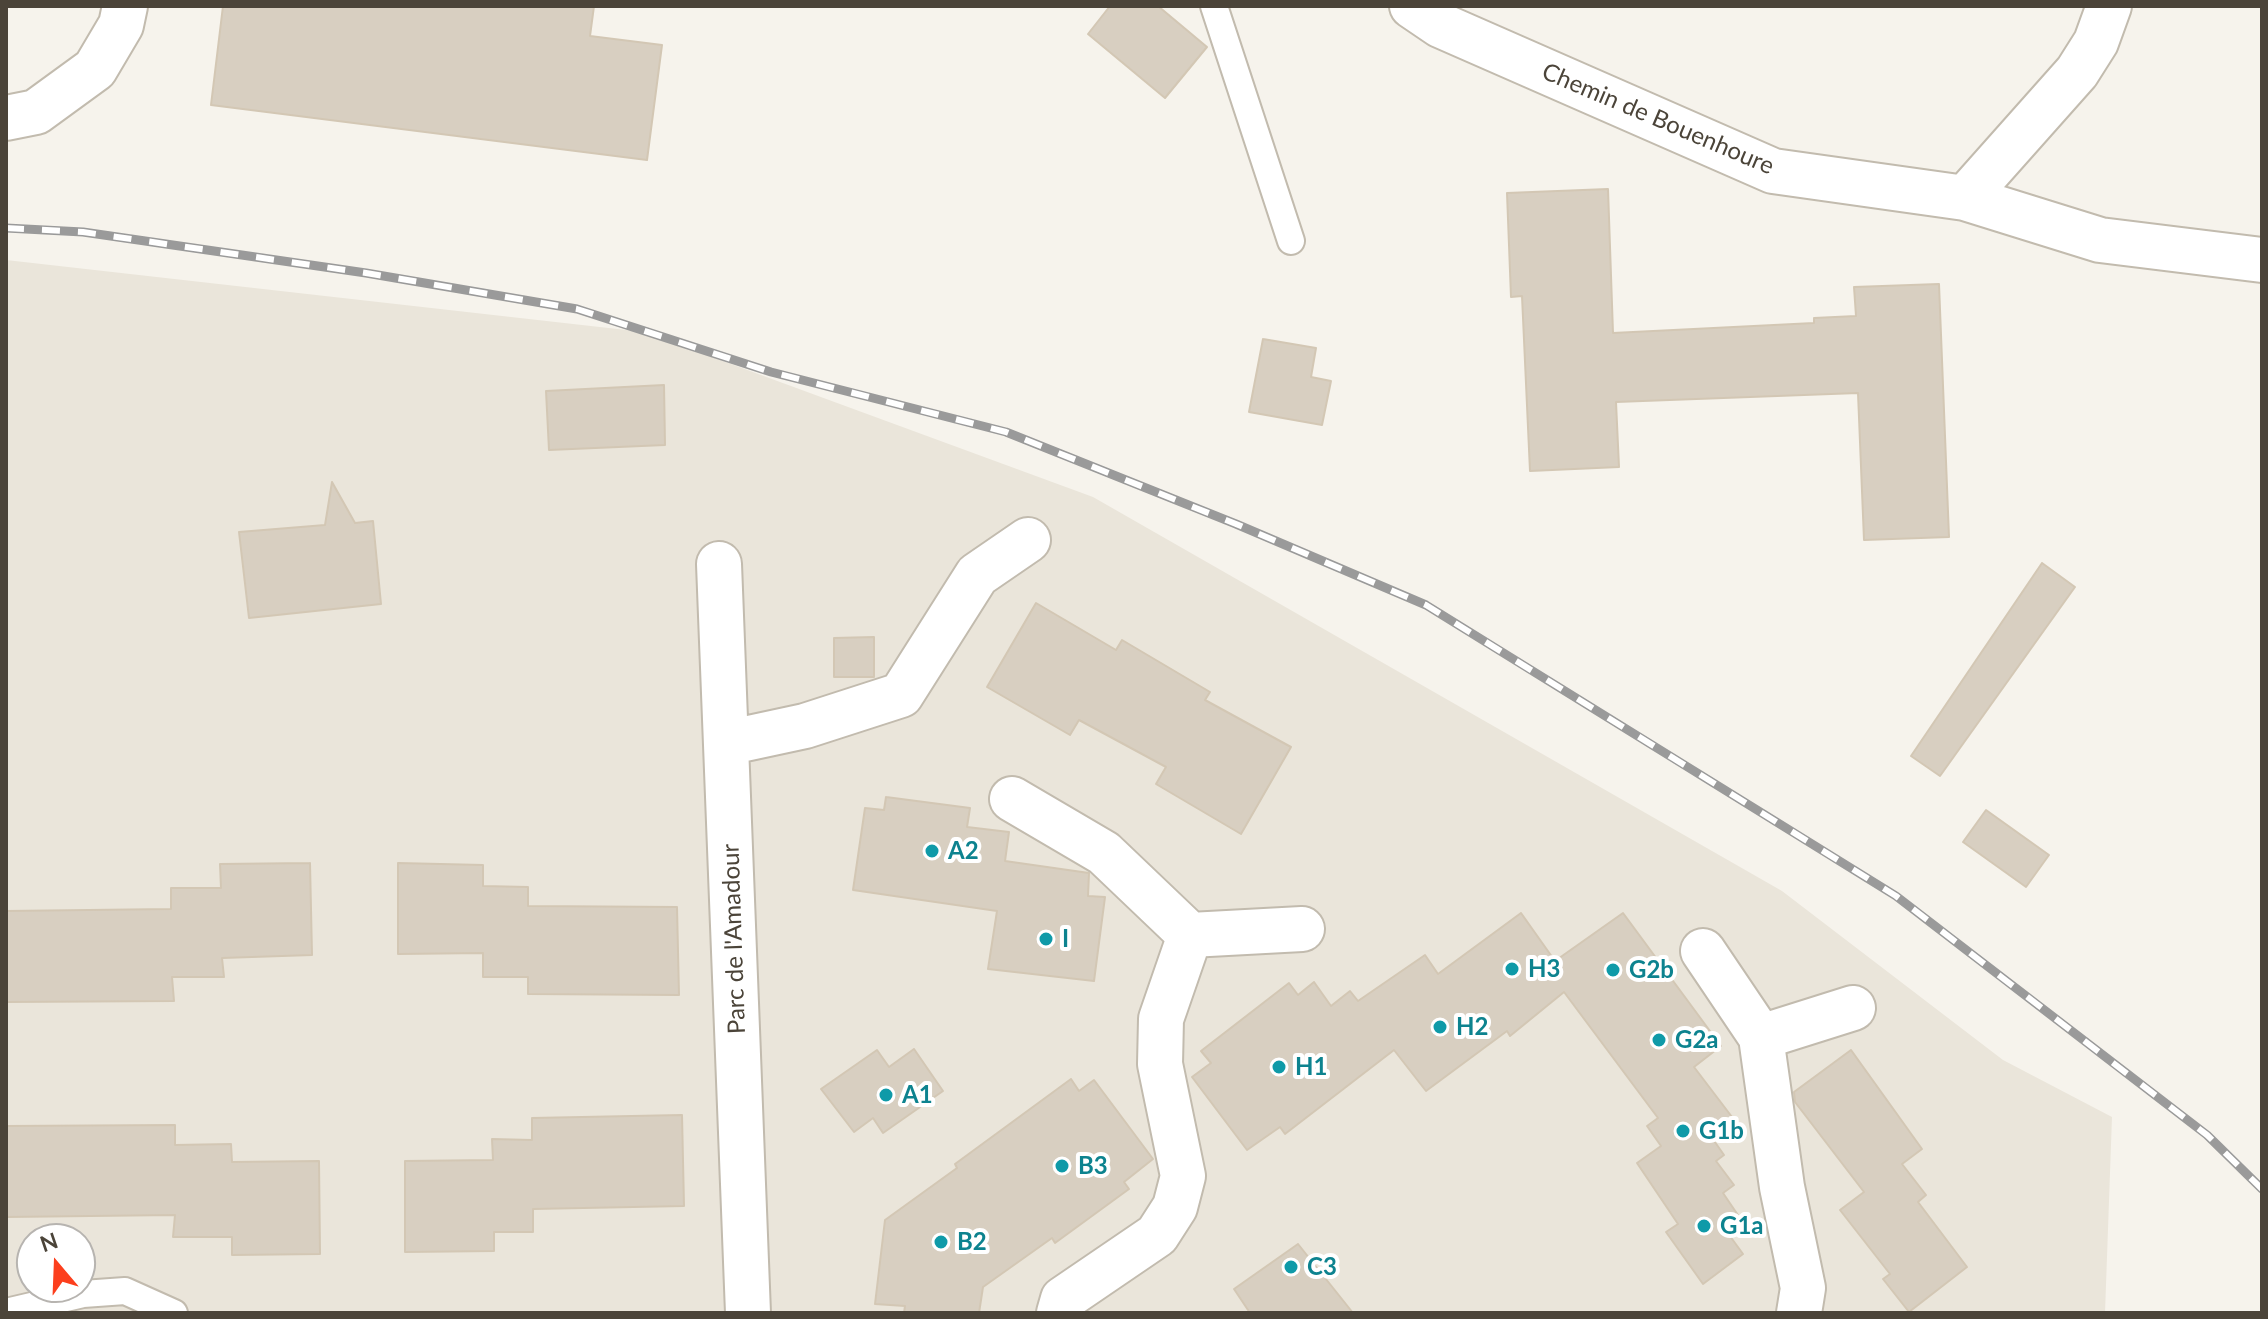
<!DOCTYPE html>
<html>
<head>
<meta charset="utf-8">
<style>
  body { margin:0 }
  #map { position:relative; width:2268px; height:1319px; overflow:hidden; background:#f6f3ec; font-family:Lato,sans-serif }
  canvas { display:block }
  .frame { position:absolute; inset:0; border:8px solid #4b4439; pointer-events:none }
  .north { position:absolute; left:16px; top:1223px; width:80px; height:80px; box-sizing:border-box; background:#fff; border:2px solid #b7b4b0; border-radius:50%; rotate:341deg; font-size:22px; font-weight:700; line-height:32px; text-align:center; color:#4b4439 }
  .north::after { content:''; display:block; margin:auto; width:28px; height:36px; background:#fc3f1d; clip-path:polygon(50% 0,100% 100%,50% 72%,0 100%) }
</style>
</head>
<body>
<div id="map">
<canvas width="2268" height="1319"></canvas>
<div class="frame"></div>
<div class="north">N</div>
</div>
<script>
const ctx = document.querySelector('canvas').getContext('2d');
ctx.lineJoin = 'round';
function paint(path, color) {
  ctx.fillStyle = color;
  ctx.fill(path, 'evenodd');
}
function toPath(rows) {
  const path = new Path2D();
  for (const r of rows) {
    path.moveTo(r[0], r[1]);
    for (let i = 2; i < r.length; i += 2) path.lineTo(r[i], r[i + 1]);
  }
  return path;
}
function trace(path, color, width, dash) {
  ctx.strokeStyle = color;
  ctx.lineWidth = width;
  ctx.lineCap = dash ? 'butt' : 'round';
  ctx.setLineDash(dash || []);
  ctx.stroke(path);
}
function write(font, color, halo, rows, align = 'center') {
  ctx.font = font + ' Lato,sans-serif';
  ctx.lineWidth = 8;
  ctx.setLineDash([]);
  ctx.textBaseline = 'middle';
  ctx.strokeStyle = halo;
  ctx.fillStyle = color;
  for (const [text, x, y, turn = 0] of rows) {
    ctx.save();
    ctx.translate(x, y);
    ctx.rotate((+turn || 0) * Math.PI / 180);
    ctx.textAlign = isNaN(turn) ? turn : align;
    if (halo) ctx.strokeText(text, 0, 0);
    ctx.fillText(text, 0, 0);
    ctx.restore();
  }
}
paint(toPath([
  [6,260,644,332,1093,497,1782,891,2003,1060,2112,1117,2105,1313,6,1313],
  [32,1239,80,1239,80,1287,32,1287]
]), '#eae5da');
const building = toPath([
  [223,6,594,6,590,36,662,45,647,160,211,105,223,6],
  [1110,6,1158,6,1207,47,1165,98,1088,34,1110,6],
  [1608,189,1613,333,1814,323,1814,318,1856,316,1854,287,1939,284,1949,537,1864,540,1858,393,1616,402,1619,467,1530,471,1522,296,1511,297,1507,193,1608,189],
  [1263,339,1316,348,1311,377,1331,381,1322,425,1249,412,1263,339],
  [664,385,665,445,549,450,546,391,664,385],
  [332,482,355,523,373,521,381,604,249,618,239,532,325,525,332,482],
  [2042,563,2075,587,1940,776,1911,756,2042,563],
  [1036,603,1116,650,1122,640,1210,692,1205,700,1291,747,1241,834,1156,784,1166,767,1079,720,1070,735,987,687,1036,603],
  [874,637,874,677,834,677,834,638,874,637],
  [886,797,970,808,967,827,1009,832,1005,861,1089,873,1088,896,1105,897,1094,981,988,969,997,911,853,890,865,808,884,810,886,797],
  [1986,810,2049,855,2026,887,1963,842,1986,810],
  [310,863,312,955,222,958,224,977,172,977,174,1001,6,1002,6,911,171,909,171,888,221,888,220,864,310,863],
  [398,863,483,865,483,886,528,887,528,906,677,907,679,995,528,994,528,977,483,977,483,953,398,954,398,863],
  [1521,913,1555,961,1623,913,1721,1046,1694,1067,1732,1117,1710,1135,1724,1155,1716,1161,1734,1185,1723,1193,1742,1221,1727,1232,1743,1254,1703,1284,1666,1232,1678,1224,1637,1163,1661,1146,1647,1126,1658,1118,1564,992,1510,1036,1507,1031,1426,1091,1394,1050,1285,1134,1280,1127,1247,1150,1192,1077,1211,1063,1201,1051,1289,983,1298,995,1314,982,1331,1006,1350,991,1358,1001,1425,955,1438,974,1521,913],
  [914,1049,943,1091,883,1133,873,1118,854,1132,821,1089,877,1050,889,1067,914,1049],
  [1851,1050,1922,1149,1902,1164,1926,1195,1918,1202,1967,1267,1909,1312,1883,1279,1890,1274,1840,1210,1864,1192,1795,1102,1794,1092,1851,1050],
  [1071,1079,1079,1091,1094,1080,1153,1159,1124,1182,1129,1189,1055,1243,1052,1238,983,1287,979,1313,904,1313,905,1306,875,1304,885,1220,957,1168,955,1164,1071,1079],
  [682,1115,684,1206,533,1209,533,1232,494,1232,494,1251,405,1252,405,1161,493,1160,492,1139,532,1140,532,1118,682,1115],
  [175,1125,175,1145,231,1144,232,1162,319,1161,320,1254,232,1255,232,1237,173,1237,175,1215,6,1217,6,1126,175,1125],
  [1298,1244,1353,1313,1250,1313,1234,1289,1298,1244]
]);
paint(building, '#d8cfc1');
trace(building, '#d3c7b4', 2);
const service = toPath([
  [1214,6,1291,241],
  [6,1312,83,1294,125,1291,174,1313]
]);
const minor = toPath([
  [1412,6,1440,25,1773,171,1965,198,2100,240,2262,260],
  [6,118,36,112,95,69,121,25,125,6],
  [1965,198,2077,72,2096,42,2109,6],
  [719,564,748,1313],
  [726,743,805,726,901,695,977,575,1028,540],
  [1012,799,1104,853,1190,935,1302,929],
  [1703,951,1761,1037,1782,1187,1803,1288,1799,1313],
  [1761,1037,1853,1008],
  [1059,1313,1063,1299,1157,1235,1175,1207,1183,1176,1160,1064,1161,1019,1190,935]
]);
trace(service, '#c2bbae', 30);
trace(minor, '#c2bbae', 48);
trace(service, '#fff', 26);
trace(minor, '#fff', 44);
const rail = toPath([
  [6,228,83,232,366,273,577,309,771,372,1006,432,1236,524,1426,605,1896,896,2207,1135,2262,1189]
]);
trace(rail, '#9a9a9a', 9);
trace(rail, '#fff', 6, [18]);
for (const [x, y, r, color] of [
  [932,851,8,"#0f9aa8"],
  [1046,939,8,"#0f9aa8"],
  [1512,969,8,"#0f9aa8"],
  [1613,970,8,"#0f9aa8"],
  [1440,1027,8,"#0f9aa8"],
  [1659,1040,8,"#0f9aa8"],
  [1279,1067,8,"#0f9aa8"],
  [886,1095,8,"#0f9aa8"],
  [1683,1131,8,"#0f9aa8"],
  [1062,1166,8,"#0f9aa8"],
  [1704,1226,8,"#0f9aa8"],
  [941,1242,8,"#0f9aa8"],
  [1291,1267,8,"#0f9aa8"]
]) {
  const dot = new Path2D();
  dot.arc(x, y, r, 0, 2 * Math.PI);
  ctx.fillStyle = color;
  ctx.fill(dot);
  trace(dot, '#fff', 3);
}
write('24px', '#4b4439', '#fff', [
  ["Chemin de Bouenhoure",1658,119,23],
  ["Parc de l'Amadour",734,939,-92]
]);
write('bold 24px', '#0d838f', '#fff', [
  ["A2",948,851],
  ["I",1062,939],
  ["H3",1528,969],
  ["G2b",1629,970],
  ["H2",1456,1027],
  ["G2a",1675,1040],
  ["H1",1295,1067],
  ["A1",902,1095],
  ["G1b",1699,1131],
  ["B3",1078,1166],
  ["G1a",1720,1226],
  ["B2",957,1242],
  ["C3",1307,1267]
], 'left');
</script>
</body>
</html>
